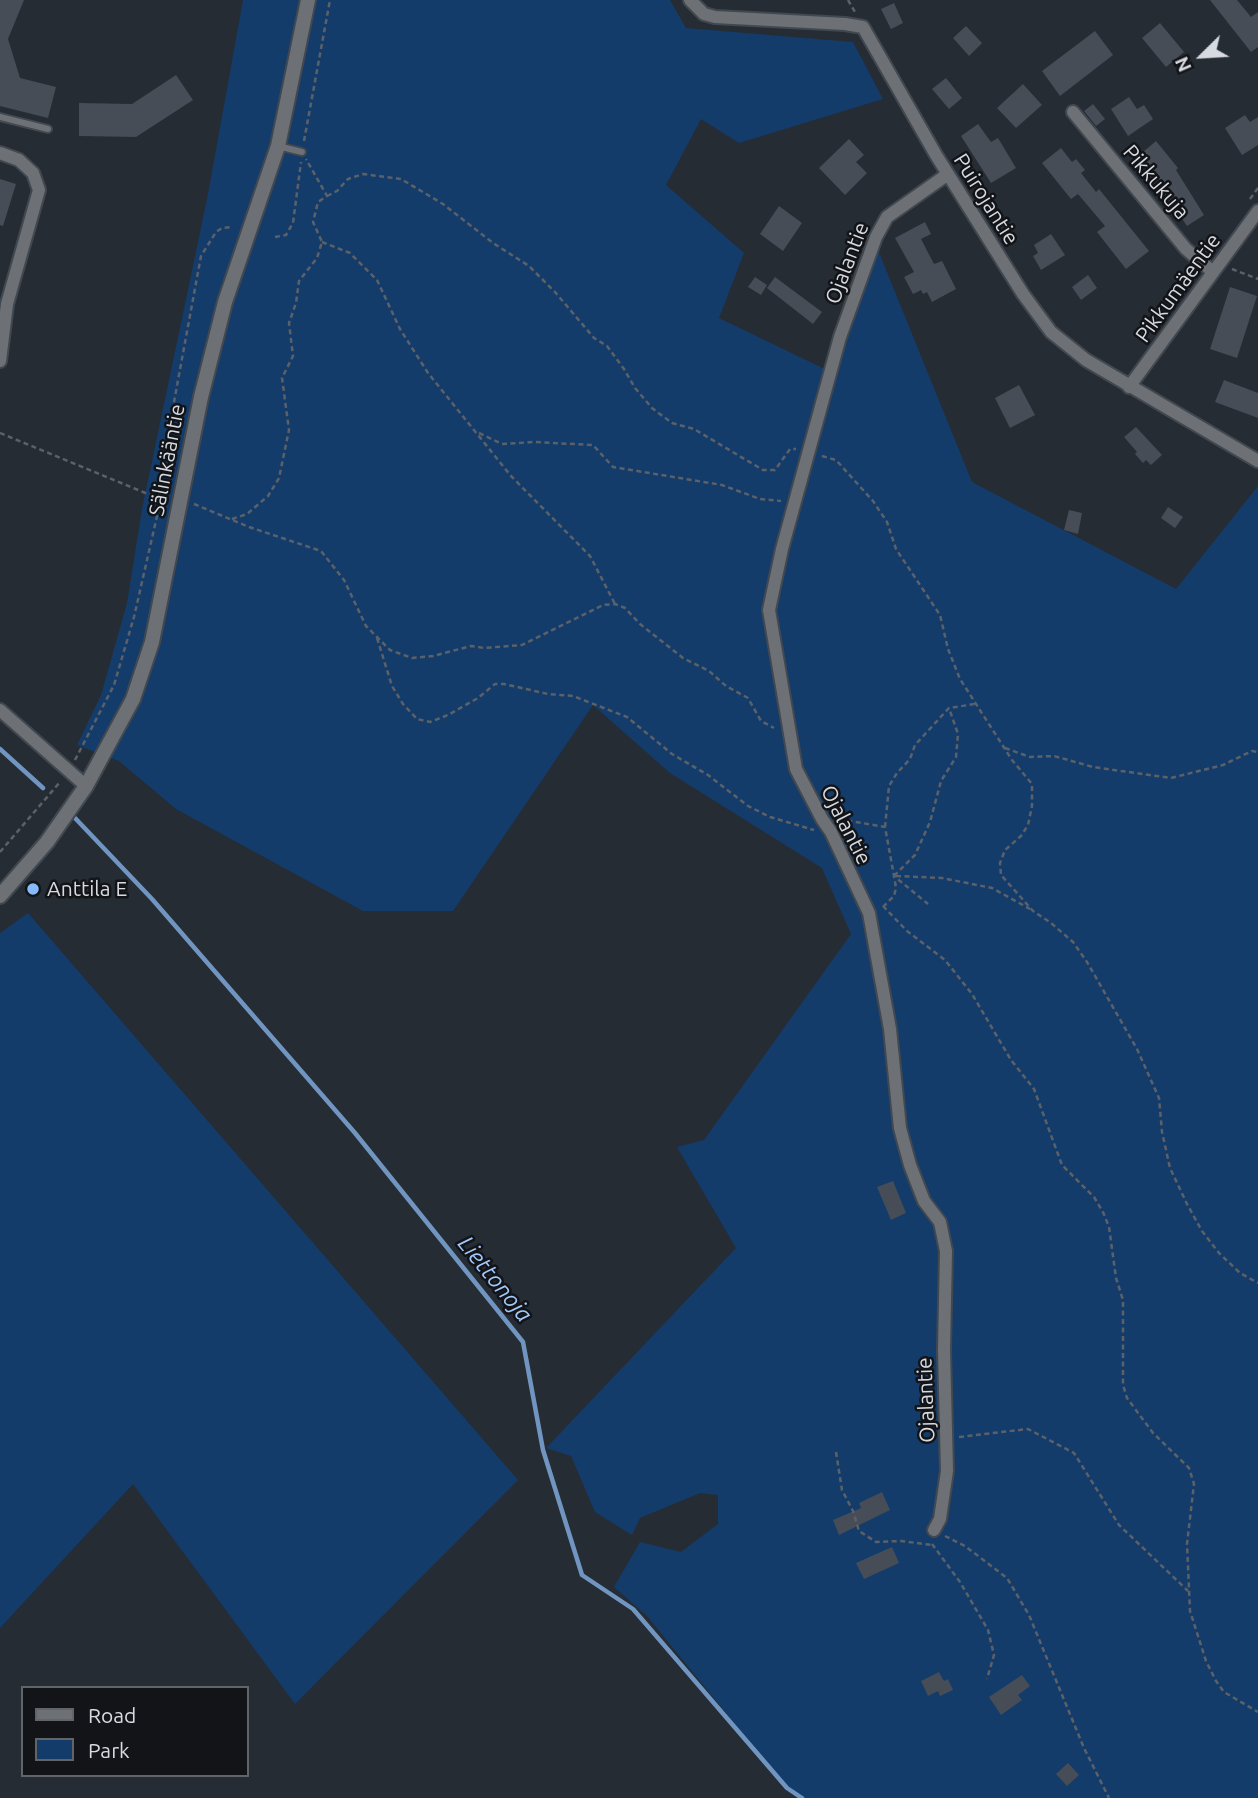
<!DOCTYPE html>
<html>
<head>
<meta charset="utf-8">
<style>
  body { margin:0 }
  #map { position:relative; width:1258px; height:1798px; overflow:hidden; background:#262c34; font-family:Ubuntu,sans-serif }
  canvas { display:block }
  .legend { position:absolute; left:21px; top:1686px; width:228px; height:91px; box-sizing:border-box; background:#121418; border:2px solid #616468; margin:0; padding:9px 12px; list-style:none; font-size:21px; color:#d7dbe1 }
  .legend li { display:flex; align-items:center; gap:14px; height:35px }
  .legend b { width:35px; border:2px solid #616468 }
  .north { position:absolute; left:1167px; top:21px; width:70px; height:70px; -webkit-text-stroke:5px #121418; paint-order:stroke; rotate:246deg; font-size:19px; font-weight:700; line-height:28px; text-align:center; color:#d7dbe1 }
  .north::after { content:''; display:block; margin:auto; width:24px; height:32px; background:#d7dbe1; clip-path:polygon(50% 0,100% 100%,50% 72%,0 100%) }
</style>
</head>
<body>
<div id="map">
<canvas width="1258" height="1798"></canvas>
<ul class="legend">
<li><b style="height:9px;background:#6d7175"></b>Road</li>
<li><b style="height:19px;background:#133c6b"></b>Park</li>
</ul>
<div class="north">N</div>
</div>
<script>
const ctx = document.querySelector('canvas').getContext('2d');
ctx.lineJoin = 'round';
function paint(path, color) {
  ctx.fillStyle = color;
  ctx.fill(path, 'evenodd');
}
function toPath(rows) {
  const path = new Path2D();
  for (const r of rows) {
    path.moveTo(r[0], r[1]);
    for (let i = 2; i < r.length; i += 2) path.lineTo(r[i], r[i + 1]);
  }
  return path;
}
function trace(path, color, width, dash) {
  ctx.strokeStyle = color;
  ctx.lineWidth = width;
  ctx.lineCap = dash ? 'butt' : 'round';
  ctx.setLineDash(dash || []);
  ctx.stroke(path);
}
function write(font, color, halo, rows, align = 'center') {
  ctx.font = font + ' Ubuntu,sans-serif';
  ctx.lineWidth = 5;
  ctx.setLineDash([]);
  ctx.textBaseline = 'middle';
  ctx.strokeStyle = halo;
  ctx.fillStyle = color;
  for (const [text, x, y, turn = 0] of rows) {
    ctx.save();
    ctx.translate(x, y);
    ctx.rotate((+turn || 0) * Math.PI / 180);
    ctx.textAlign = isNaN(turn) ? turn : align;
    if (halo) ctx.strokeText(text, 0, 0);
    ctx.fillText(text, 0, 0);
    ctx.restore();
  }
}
paint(toPath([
  [243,0,670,0,686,28,853,42,883,99,739,143,701,119,666,185,744,253,719,318,835,374,878,250,972,482,1176,589,1258,486,1258,1798,800,1798,787,1788,647,1616,614,1587,640,1542,681,1552,718,1524,718,1495,700,1493,640,1518,632,1535,595,1512,571,1456,546,1448,736,1248,677,1147,704,1140,851,934,822,868,670,773,593,705,453,911,363,911,176,809,119,761,77,745,101,695,127,603,142,509,208,194],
  [28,913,518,1480,295,1704,133,1484,0,1628,0,933]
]), '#133c6b');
trace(toPath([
  [0,749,43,788],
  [75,818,152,899,355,1133,523,1342,543,1450,582,1575,633,1609,787,1788,802,1798]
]), '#7195c1', 4.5);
paint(toPath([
  [0,0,24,0,8,39,20,78,56,87,48,118,0,106],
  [1210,0,1237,0,1251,17,1258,12,1258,47,1251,52],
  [894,3,903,23,891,29,881,9],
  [1160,23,1184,52,1166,67,1142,38],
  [966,26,982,43,969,56,953,38],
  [1095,31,1113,55,1060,96,1042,71],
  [176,75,193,100,136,137,79,136,79,103,132,104],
  [946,78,962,98,949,109,932,89],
  [1023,84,1042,105,1016,128,997,108],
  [1129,97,1137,109,1144,105,1153,119,1128,136,1111,109],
  [1093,104,1105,119,1096,126,1084,111],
  [1245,115,1250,122,1258,117,1258,145,1242,155,1225,128],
  [978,124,991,142,998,138,1016,168,991,183,961,136],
  [849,139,864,155,856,162,867,173,845,195,819,168],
  [1156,141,1178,168,1176,170,1204,215,1187,226,1179,214,1174,217,1168,207,1170,205,1143,173,1147,170,1136,158],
  [1061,148,1072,162,1076,159,1085,170,1081,173,1096,192,1099,189,1149,251,1126,269,1097,232,1105,226,1078,194,1071,199,1042,163],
  [0,179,16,184,3,226,0,225],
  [779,206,802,223,783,251,760,234],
  [925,222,931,234,921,239,934,264,942,261,956,289,932,302,927,292,923,294,921,290,913,294,904,277,914,272,895,238],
  [1051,234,1065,255,1041,270,1033,256,1038,253,1034,245],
  [1088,275,1097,288,1081,300,1072,287],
  [755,277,767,285,761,295,748,287],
  [775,277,822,312,813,324,767,288],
  [1230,287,1257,296,1237,358,1210,349],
  [1224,380,1258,393,1258,418,1215,402],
  [1019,385,1035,415,1010,428,995,398],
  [1136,427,1162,455,1151,465,1146,460,1143,463,1135,454,1137,452,1124,437],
  [1168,507,1183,517,1175,528,1161,518],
  [1069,510,1082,513,1078,534,1064,530],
  [893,1181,906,1213,891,1220,877,1187],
  [882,1492,890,1510,839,1535,833,1520,861,1508,859,1503],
  [892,1547,899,1563,864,1579,856,1563],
  [939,1672,944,1681,948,1679,953,1690,940,1696,938,1691,928,1696,921,1681],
  [1022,1675,1030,1686,1018,1695,1022,1700,1001,1715,989,1697],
  [1068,1763,1079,1775,1067,1786,1056,1774]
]), '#464d56');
const service = toPath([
  [0,117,48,129],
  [278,146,302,152]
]);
const minor = toPath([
  [690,0,704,14,715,17,845,24,863,27,936,155,1023,294,1051,332,1086,360,1258,461],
  [1073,112,1186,249,1213,272],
  [0,153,19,160,33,173,39,190,7,304,0,361],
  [1129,387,1258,211],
  [0,710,86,786],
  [934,1530,940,1519,947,1471,944,1350,946,1251,940,1222,924,1201,910,1165,900,1128,890,1029,869,913,831,832,822,819,796,769,769,610,782,549,840,337,876,237,887,217,948,174]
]);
const tertiary = toPath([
  [0,896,47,842,86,786,133,699,152,642,201,397,225,302,278,146,308,0]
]);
trace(service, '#424850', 10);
trace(minor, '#424850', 16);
trace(tertiary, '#424850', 18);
trace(toPath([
  [848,0,855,12],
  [304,141,330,0],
  [327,196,337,191,348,179,363,174,401,179,443,204,493,243,529,266,555,292,594,338,607,346,624,369,635,388,652,408,672,423,694,429,763,470,775,470,790,449,796,449],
  [1250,199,1258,188],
  [275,237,286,235,293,223,301,162],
  [322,242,350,253,377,280,400,329,428,373,511,476,590,556,615,604],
  [1232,269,1258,279],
  [0,433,160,499],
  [479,433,502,444,534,442,593,445,613,467,722,485,760,499,781,501],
  [822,456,836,460,873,501,887,522,896,549,940,615,948,649,960,679,1012,760,1032,784,1032,806,1028,825,1021,836,1005,850,1000,863,1001,875,1033,911,1051,923,1073,942,1087,962,1137,1049,1159,1098,1162,1132,1170,1168,1187,1204,1202,1231,1219,1253,1240,1273,1258,1283],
  [194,504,249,527,321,551,344,580,366,626,390,650,412,658,433,656,471,646,484,648,522,645,603,605,615,604,625,608,640,624,683,658,709,671,726,686,748,698,761,721,774,728],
  [232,519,247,514,268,496,279,478,289,430,282,378,293,356,289,323,296,303,299,281,317,258,322,242,313,222,318,202,327,196,306,159],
  [377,638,392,686,403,704,417,719,430,722,448,715,478,698,495,684,504,684,548,694,573,696,627,717,672,754,708,775,748,806,770,817,814,830],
  [1005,748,1030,757,1054,756,1093,767,1171,778,1223,765,1252,751,1258,752],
  [75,760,114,685,134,617,160,503,169,429,201,256,216,232,222,228,231,227],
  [839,819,885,827,894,876,928,904],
  [885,827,889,786,897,773,910,759,915,745,949,708,975,704],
  [0,852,60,782],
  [894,876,915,855,930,822,941,781,956,757,958,734,949,708],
  [896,876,942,878,992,888,1030,909],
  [883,906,907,931,945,960,972,994,1011,1060,1034,1089,1062,1165,1094,1197,1103,1212,1109,1227,1116,1278,1123,1300,1123,1385,1127,1398,1153,1433,1189,1468,1194,1484,1187,1544,1190,1611,1206,1661,1216,1681,1224,1692,1258,1712],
  [883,907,894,896,896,888,894,876],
  [959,1437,1028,1429,1074,1453,1119,1525,1188,1591],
  [836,1452,842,1490,853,1511,859,1531,876,1542,901,1541,932,1545],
  [945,1536,965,1546,1007,1578,1029,1615,1084,1748,1109,1798],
  [932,1544,960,1582,988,1630,994,1655,987,1679]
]), '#5c6169', 2.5, [5, 3.5]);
trace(service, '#6d7175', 6);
trace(minor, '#6d7175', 12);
trace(tertiary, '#6d7175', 14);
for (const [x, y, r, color] of [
  [33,889,7,"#86bbfb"]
]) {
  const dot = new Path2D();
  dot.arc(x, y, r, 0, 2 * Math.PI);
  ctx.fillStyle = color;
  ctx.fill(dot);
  trace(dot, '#121418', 2.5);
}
write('21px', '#d7dbe1', '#121418', [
  ["Pikkukuja",1156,182,50],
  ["Puirojantie",986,199,58],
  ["Ojalantie",847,263,-69],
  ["Pikkumäentie",1178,288,-54],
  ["Sälinkääntie",167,460,-79],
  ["Ojalantie",846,825,63],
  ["Ojalantie",926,1400,-92]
]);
write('21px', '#d7dbe1', '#121418', [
  ["Anttila E",47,889]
], 'left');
write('italic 23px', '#a1c9fb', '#121418', [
  ["Liettonoja",495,1279,51]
]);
</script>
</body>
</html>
